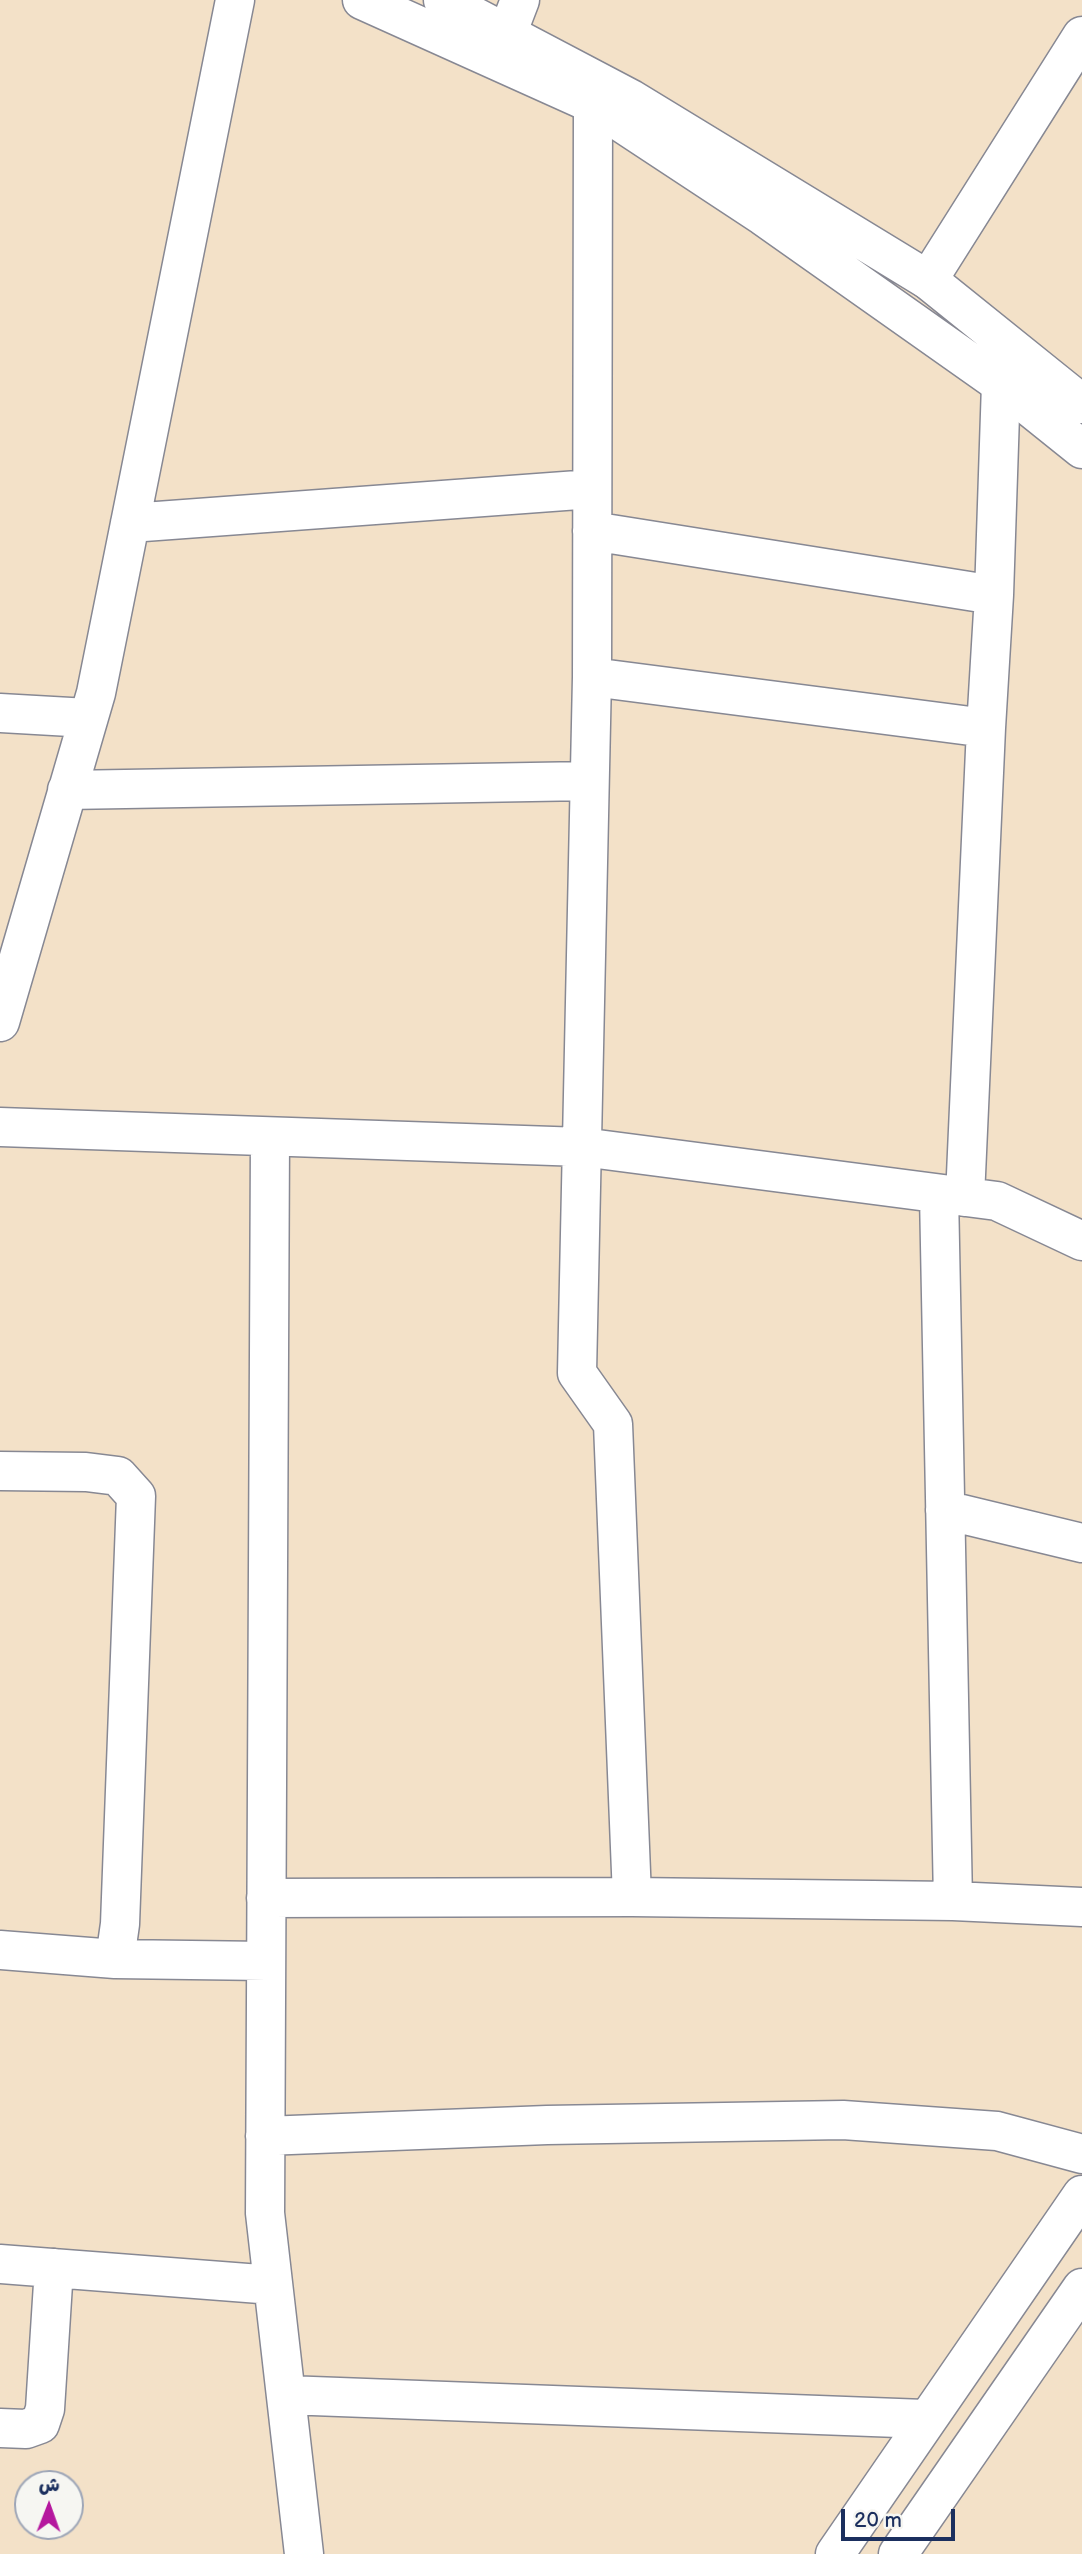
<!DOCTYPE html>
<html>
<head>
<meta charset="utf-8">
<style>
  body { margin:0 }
  #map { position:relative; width:1082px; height:2554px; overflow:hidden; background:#f3e1c8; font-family:"Balsamiq Sans","Playpen Sans Arabic",sans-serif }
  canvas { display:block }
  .north { position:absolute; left:14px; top:2470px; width:70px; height:70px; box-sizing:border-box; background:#f6f6f2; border:2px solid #9ea6b7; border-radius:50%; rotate:1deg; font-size:19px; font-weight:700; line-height:28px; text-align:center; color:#1b2f5e }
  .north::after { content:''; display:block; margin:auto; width:24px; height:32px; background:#b5179e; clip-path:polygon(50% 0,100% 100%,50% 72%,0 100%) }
  .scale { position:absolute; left:841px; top:2509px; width:114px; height:32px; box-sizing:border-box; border:4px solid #1b2f5e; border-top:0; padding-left:9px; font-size:21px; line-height:24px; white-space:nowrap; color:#1b2f5e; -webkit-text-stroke:5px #f6f6f2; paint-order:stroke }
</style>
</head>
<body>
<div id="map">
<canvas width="1082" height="2554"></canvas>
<div class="north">ش</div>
<div class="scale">20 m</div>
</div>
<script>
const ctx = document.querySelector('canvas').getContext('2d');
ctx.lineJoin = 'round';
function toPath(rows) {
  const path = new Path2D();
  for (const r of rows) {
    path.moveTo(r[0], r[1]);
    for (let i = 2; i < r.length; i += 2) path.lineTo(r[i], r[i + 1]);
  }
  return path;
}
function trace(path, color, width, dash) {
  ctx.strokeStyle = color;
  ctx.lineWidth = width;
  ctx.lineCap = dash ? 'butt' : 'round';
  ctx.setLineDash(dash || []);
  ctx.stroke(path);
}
const street = toPath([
  [507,34,520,0],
  [593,104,592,677,577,1373,613,1424,632,1897],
  [928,280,1082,36],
  [130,523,592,489],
  [592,531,994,595],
  [592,677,986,728],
  [0,713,88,718],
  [67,790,589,781],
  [0,1022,96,693,235,0],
  [0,1127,582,1147,997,1201,1082,1241],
  [270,1138,265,2213,304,2554],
  [939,1194,953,1901],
  [965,1197,986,728,994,595,1001,384],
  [0,1471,86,1472,118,1476,136,1496,120,1924,115,1959,0,1950],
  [945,1510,1082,1543],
  [266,1898,632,1897,953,1901,1082,1907],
  [115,1959,266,1961],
  [265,2136,547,2125,843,2120,997,2131,1082,2154],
  [0,2264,273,2285],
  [286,2395,925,2419],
  [0,2428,26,2429,40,2424,45,2409,54,2268]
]);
const secondary = toPath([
  [362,0,593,104,763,216,1001,384,1082,449],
  [443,0,631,99,928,280,1082,404],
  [835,2554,1082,2195],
  [898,2554,1082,2288]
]);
trace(street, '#878893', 41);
trace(secondary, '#878893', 41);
trace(street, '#fff', 38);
trace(secondary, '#fff', 38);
</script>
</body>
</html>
